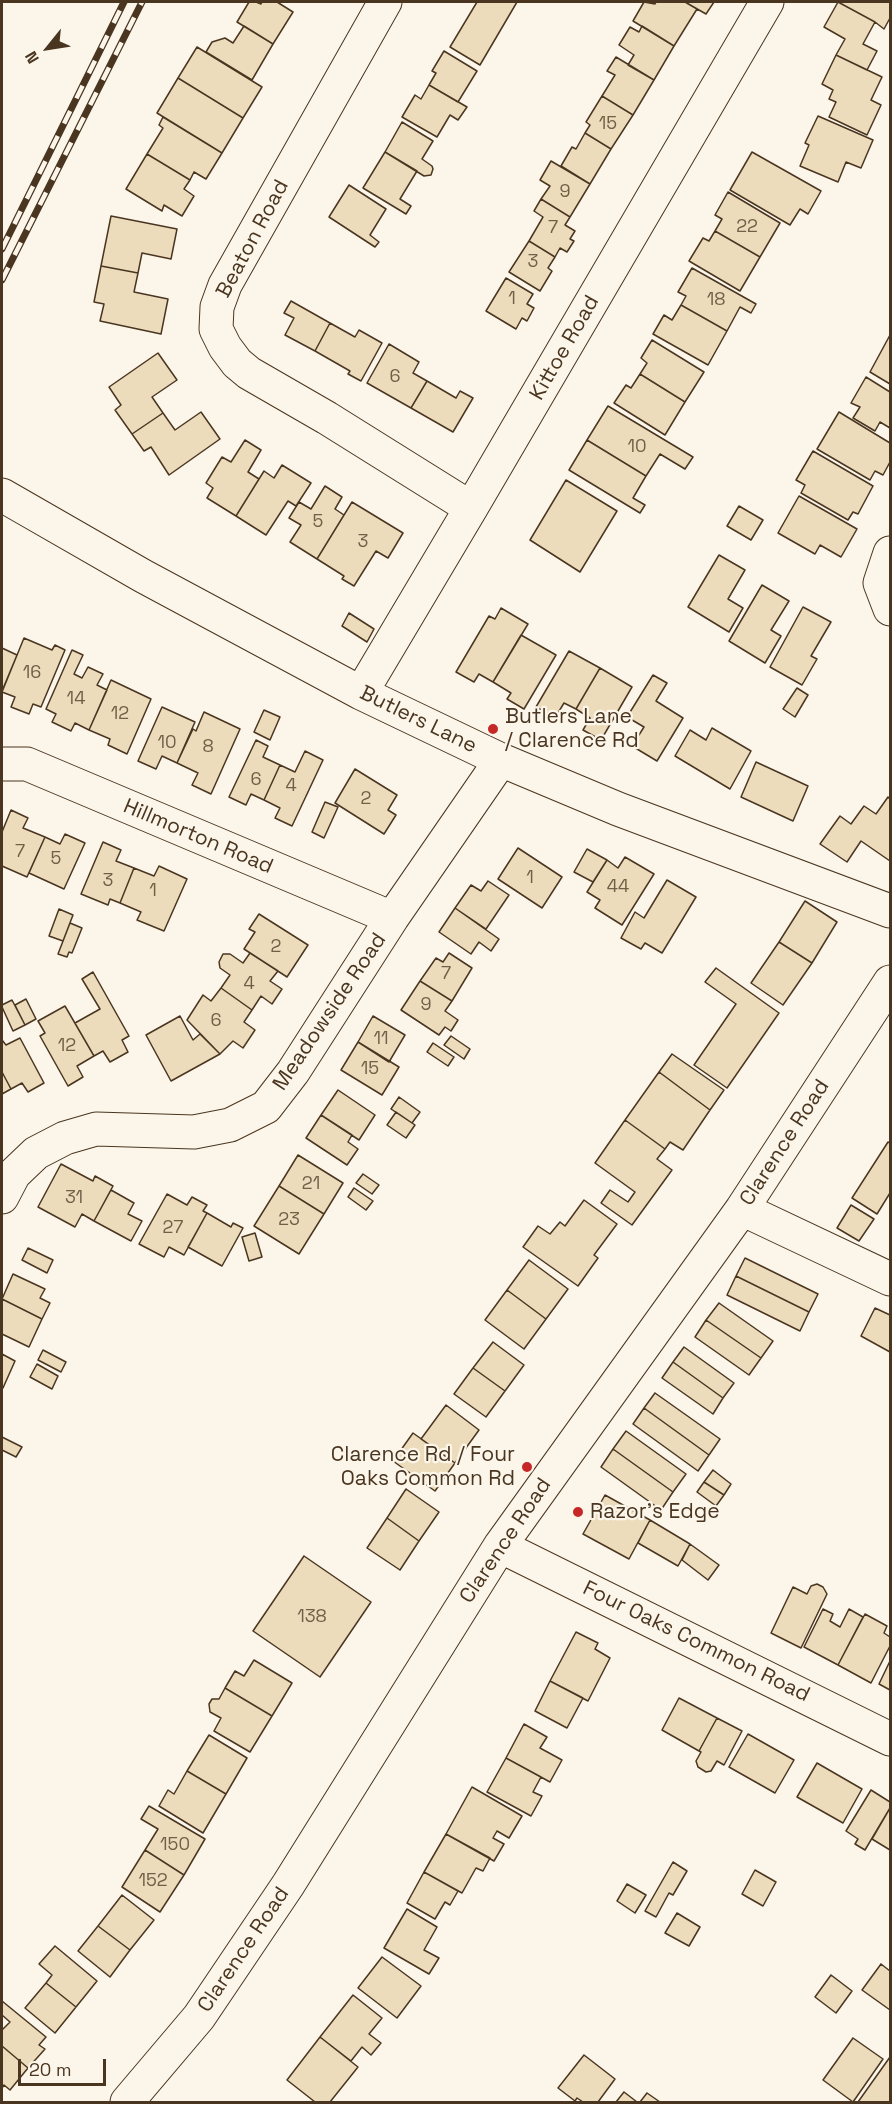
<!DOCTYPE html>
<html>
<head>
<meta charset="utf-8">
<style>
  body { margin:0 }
  #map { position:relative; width:892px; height:2104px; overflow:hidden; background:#fbf6e9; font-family:"Space Grotesk",sans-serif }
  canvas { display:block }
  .frame { position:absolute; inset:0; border:3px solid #4a3520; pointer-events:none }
  .north { position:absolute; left:18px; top:18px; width:60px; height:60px; -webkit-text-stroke:4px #fbf6e9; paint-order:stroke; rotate:240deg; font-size:16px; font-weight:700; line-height:24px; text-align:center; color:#4a3520 }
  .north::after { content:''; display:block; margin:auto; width:21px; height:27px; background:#4a3520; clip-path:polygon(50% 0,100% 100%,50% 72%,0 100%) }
  .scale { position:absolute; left:18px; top:2059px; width:88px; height:27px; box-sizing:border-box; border:3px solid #4a3520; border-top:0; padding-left:8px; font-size:18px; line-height:21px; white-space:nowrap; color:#4a3520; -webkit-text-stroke:4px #fbf6e9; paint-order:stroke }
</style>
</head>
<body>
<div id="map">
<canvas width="892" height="2104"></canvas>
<div class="frame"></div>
<div class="north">N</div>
<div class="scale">20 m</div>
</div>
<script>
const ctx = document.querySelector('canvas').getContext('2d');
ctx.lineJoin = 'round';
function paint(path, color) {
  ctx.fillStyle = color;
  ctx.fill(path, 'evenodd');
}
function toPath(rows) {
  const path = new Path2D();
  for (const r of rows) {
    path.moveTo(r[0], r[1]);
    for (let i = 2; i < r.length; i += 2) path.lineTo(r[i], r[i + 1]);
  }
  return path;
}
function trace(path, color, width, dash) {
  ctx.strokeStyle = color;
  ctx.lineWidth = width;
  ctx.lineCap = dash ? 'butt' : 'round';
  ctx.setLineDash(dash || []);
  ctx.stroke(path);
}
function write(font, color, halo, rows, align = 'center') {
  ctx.font = font + ' "Space Grotesk",sans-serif';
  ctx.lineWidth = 4.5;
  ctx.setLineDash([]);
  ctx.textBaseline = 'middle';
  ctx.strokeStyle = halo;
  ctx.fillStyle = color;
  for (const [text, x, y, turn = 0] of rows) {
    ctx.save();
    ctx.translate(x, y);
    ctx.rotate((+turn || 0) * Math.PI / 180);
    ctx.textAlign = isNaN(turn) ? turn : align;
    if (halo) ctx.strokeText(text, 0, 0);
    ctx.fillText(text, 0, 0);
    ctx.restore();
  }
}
const building = toPath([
  [249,2,256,2,261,4,262,2,277,2,293,12,273,44,237,22,249,2],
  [477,2,517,2,480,65,450,47,477,2],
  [644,2,655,4,656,2,685,2,697,9,674,46,633,21,644,2],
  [685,2,714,2,706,14,685,2],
  [838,2,890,2,890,18,884,29,875,22,838,2],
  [838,2,875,22,863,44,877,51,867,70,836,55,845,39,824,27,838,2],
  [244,26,273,44,252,80,206,52,212,42,225,38,233,43,244,26],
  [642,26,674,46,654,80,628,65,634,55,619,45,630,27,639,32,642,26],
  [197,47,262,87,243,118,178,78,197,47],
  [444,51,477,71,458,102,429,85,436,73,432,71,444,51],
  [836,55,882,77,871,100,881,105,867,135,829,117,836,102,829,99,833,90,822,84,836,55],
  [616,57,654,80,633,115,602,96,615,75,607,71,616,57],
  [178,78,243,118,222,153,157,113,178,78],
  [429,85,467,107,458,120,450,115,437,137,402,117,415,95,421,99,429,85],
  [602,96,633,115,611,149,585,133,590,125,586,122,602,96],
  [818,116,873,140,861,168,846,162,838,182,800,166,809,145,805,143,818,116],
  [163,117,222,153,206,179,194,172,190,180,147,154,163,128,159,125,163,117],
  [402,122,433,141,422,159,432,166,433,169,431,175,424,176,385,152,402,122],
  [585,133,611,149,590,184,561,166,572,147,576,149,585,133],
  [385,152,417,171,400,199,411,206,406,214,363,188,385,152],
  [752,152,821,191,808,214,800,209,790,225,730,190,752,152],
  [147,154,190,180,184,189,194,196,182,216,164,205,162,211,126,189,147,154],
  [551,161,590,184,570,217,541,199,550,186,540,180,551,161],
  [349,185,386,209,370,235,379,242,375,247,329,217,349,185],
  [728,192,780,223,760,257,715,231,722,219,715,215,728,192],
  [541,199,570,217,565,225,575,231,570,239,574,241,567,252,560,248,555,257,529,241,543,217,534,211,541,199],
  [111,216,177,229,171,259,142,253,138,273,101,266,111,216],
  [715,231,760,257,740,291,689,261,703,238,709,241,715,231],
  [529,241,555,257,548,268,552,271,540,291,509,272,529,241],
  [101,266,138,273,134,292,168,299,161,334,100,321,104,304,94,302,101,266],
  [692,268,756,304,751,313,740,307,727,331,681,305,686,296,678,292,692,268],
  [506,278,533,294,527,304,534,308,527,321,522,318,516,329,486,311,506,278],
  [291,301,330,323,315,351,285,335,294,318,284,313,291,301],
  [681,305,727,331,708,365,653,334,664,315,672,320,681,305],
  [330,323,355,337,359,330,382,343,361,381,348,374,350,371,315,351,330,323],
  [890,335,890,384,870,372,890,335],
  [652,340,704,372,685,402,640,374,647,363,641,358,652,340],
  [389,344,419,362,413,373,427,381,411,408,367,383,389,344],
  [158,353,177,380,152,397,163,413,132,434,115,410,121,405,109,387,158,353],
  [640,374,685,402,665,435,614,403,626,385,631,388,640,374],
  [866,377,890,392,890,428,880,422,875,431,853,418,860,407,851,403,866,377],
  [427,381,456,398,460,391,473,398,453,432,411,408,427,381],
  [608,406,693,457,685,469,660,454,646,476,587,440,608,406],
  [201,412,220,439,169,475,151,447,144,451,132,434,163,413,175,430,201,412],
  [839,412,890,443,890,462,883,475,875,471,870,480,817,449,839,412],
  [245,440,261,450,248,472,259,479,236,516,207,498,213,488,206,483,222,457,231,462,245,440],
  [587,440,646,476,633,498,645,505,640,513,569,470,587,440],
  [813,451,873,486,858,514,853,512,848,520,801,493,805,485,796,480,813,451],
  [282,465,311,483,296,506,288,501,266,535,236,516,264,471,274,478,282,465],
  [566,480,617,511,580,572,530,540,566,480],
  [325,486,342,497,335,509,344,515,317,559,290,542,301,525,289,518,299,502,311,509,325,486],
  [799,496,857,529,841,557,820,545,815,554,778,533,799,496],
  [352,502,403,533,388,558,376,551,354,586,342,579,344,576,317,559,352,502],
  [739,506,763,520,751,540,727,526,739,506],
  [719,555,745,570,728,599,743,608,729,632,688,607,719,555],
  [762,585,789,601,771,630,781,636,765,663,729,641,762,585],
  [803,607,831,622,811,656,817,659,802,685,770,667,803,607],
  [501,608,528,624,493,682,479,674,474,682,456,672,489,616,495,619,501,608],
  [349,613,374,629,367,642,342,626,349,613],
  [521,635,556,655,524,709,507,699,511,693,493,682,521,635],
  [24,638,52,650,55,645,65,650,41,707,33,704,29,714,11,707,15,697,2,692,24,638],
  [2,648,17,655,2,691,2,648],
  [72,650,83,655,74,674,82,678,88,667,103,674,97,685,107,690,89,730,75,723,71,731,52,722,56,714,46,709,72,650],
  [569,651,600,668,576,709,564,703,555,718,536,707,569,651],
  [600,668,632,687,601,740,583,730,590,718,576,709,600,668],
  [653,675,667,683,656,701,683,718,657,761,632,746,644,727,627,717,653,675],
  [111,680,151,699,127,754,108,745,110,739,89,730,111,680],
  [797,688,808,695,795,717,783,709,797,688],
  [162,707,195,722,177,763,162,756,156,769,138,761,162,707],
  [264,710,280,717,270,740,254,732,264,710],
  [204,712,240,729,211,794,192,785,198,773,177,763,193,729,196,731,204,712],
  [712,728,751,751,730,789,675,756,690,730,706,740,712,728],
  [256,740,268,746,263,757,280,765,264,800,251,794,246,805,229,797,256,740],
  [305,751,323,760,292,826,275,818,280,808,264,800,280,765,295,772,305,751],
  [756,762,808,786,793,821,741,797,756,762],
  [355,769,397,795,388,810,396,815,384,834,335,803,355,769],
  [888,797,890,799,890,861,861,841,847,862,820,844,840,816,851,824,864,806,876,814,888,797],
  [325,802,338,807,324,838,312,832,325,802],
  [11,810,28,818,23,828,45,837,27,877,2,866,2,832,11,810],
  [65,834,85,843,64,889,29,873,45,837,60,844,65,834],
  [103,842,121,850,116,861,134,868,120,903,110,899,108,905,81,894,103,842],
  [518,848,562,877,542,908,498,879,518,848],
  [587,849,607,860,593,882,574,872,587,849],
  [625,857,654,874,622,925,595,908,600,900,587,892,607,860,618,868,625,857],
  [159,866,187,879,164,931,137,920,141,912,120,903,134,868,154,876,159,866],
  [667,880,696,897,662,953,645,943,641,949,621,938,635,912,644,918,667,880],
  [488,881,509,895,486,929,455,908,471,885,481,891,488,881],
  [805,901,837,922,812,963,779,942,805,901],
  [455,908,499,939,491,951,479,942,471,954,439,932,455,908],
  [59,909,73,915,63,941,49,936,59,909],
  [259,914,308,945,287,977,244,949,255,932,249,929,259,914],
  [70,923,82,928,72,953,69,952,67,957,58,954,70,923],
  [779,942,812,963,783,1005,751,983,779,942],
  [250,953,278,971,270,981,282,989,272,1004,261,996,252,1010,221,988,230,975,220,968,219,962,223,954,230,954,243,963,250,953],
  [449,953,472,968,452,1001,420,981,436,958,443,962,449,953],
  [716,968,779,1013,727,1088,694,1065,736,1004,705,982,716,968],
  [93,972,129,1036,122,1040,128,1052,110,1062,103,1051,94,1056,75,1023,100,1009,82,979,93,972],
  [420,981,452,1001,445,1011,458,1020,451,1031,445,1027,439,1035,401,1010,420,981],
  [221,988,252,1010,244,1022,255,1030,243,1048,233,1041,220,1054,187,1020,203,995,211,1001,221,988],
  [26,999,36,1019,25,1025,15,1005,26,999],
  [12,1000,25,1025,13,1031,2,1007,2,1005,12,1000],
  [65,1006,94,1056,77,1066,83,1077,68,1086,40,1036,45,1033,38,1021,65,1006],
  [180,1016,193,1040,200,1034,220,1054,171,1081,146,1035,180,1016],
  [373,1016,405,1035,389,1062,358,1042,373,1016],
  [451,1036,470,1049,464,1059,444,1045,451,1036],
  [20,1038,44,1083,28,1092,22,1083,11,1089,2,1072,2,1040,6,1045,20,1038],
  [358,1042,399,1067,382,1095,341,1070,358,1042],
  [433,1043,454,1057,448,1066,427,1052,433,1043],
  [672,1054,724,1090,710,1110,659,1072,672,1054],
  [2,1072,11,1089,2,1094,2,1072],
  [659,1072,710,1110,683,1150,670,1142,665,1149,625,1120,659,1072],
  [338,1090,375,1115,359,1140,321,1115,338,1090],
  [399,1097,420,1112,412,1123,391,1109,399,1097],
  [396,1112,415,1125,406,1138,387,1125,396,1112],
  [321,1115,352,1135,348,1142,358,1149,347,1165,306,1138,321,1115],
  [625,1120,665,1149,657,1159,672,1170,632,1225,601,1203,610,1190,628,1202,635,1192,595,1163,625,1120],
  [888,1142,890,1143,890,1193,877,1214,852,1198,888,1142],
  [298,1155,343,1183,324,1214,279,1186,298,1155],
  [61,1164,93,1181,95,1176,113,1186,94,1221,82,1214,75,1227,38,1207,61,1164],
  [363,1174,379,1185,372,1194,356,1183,363,1174],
  [279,1186,324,1214,299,1254,254,1226,279,1186],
  [354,1188,373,1201,366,1210,348,1197,354,1188],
  [111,1190,134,1203,128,1214,142,1221,131,1241,94,1221,111,1190],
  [167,1194,187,1205,192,1197,207,1205,203,1211,207,1213,184,1255,169,1247,164,1257,139,1244,167,1194],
  [584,1200,617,1224,594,1255,598,1258,578,1286,523,1247,538,1226,550,1234,560,1222,565,1226,584,1200],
  [851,1205,874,1219,859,1241,837,1228,851,1205],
  [207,1213,231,1227,233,1223,243,1228,222,1266,188,1247,207,1213],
  [255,1233,262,1257,249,1261,242,1237,255,1233],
  [28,1248,53,1260,47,1273,22,1260,28,1248],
  [745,1258,818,1294,809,1312,736,1276,745,1258],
  [529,1260,568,1289,546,1319,507,1290,529,1260],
  [13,1274,45,1289,40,1298,50,1303,42,1319,2,1299,13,1274],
  [736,1276,809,1312,800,1331,727,1295,736,1276],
  [507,1290,546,1319,524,1349,485,1320,507,1290],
  [2,1299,42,1319,29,1347,2,1334,2,1299],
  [719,1303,773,1341,761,1358,706,1320,719,1303],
  [875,1308,890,1315,890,1352,861,1336,875,1308],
  [706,1320,761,1358,749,1375,695,1337,706,1320],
  [493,1342,524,1365,505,1391,473,1368,493,1342],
  [684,1347,734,1383,723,1398,673,1362,684,1347],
  [43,1350,66,1362,61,1372,38,1360,43,1350],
  [2,1354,15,1361,3,1388,2,1387,2,1354],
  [673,1362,723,1398,713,1414,662,1378,673,1362],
  [37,1364,58,1376,52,1389,30,1377,37,1364],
  [473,1368,505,1391,486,1417,454,1394,473,1368],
  [655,1393,720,1439,709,1455,644,1408,655,1393],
  [446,1405,479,1430,455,1463,421,1439,446,1405],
  [644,1408,709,1455,698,1471,633,1424,644,1408],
  [626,1431,686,1474,673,1492,613,1449,626,1431],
  [413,1433,455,1463,435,1491,393,1461,413,1433],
  [2,1437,22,1447,16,1457,2,1450,2,1437],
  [613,1449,673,1492,661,1510,601,1467,613,1449],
  [713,1470,731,1484,724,1495,704,1482,713,1470],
  [704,1482,724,1495,716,1506,697,1492,704,1482],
  [406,1489,439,1512,419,1541,387,1518,406,1489],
  [605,1495,650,1520,629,1559,583,1534,605,1495],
  [387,1518,419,1541,400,1570,367,1548,387,1518],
  [650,1520,690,1544,678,1566,638,1543,650,1520],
  [690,1544,719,1565,708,1580,682,1560,690,1544],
  [304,1556,371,1602,320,1677,253,1631,304,1556],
  [817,1584,823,1587,827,1594,801,1648,771,1633,793,1587,807,1594,811,1586,817,1584],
  [823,1609,833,1614,830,1621,840,1627,849,1609,863,1617,838,1665,804,1647,823,1609],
  [865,1614,887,1626,884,1633,890,1637,890,1646,871,1683,838,1665,865,1614],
  [576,1632,598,1643,595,1649,610,1658,588,1701,550,1681,576,1632],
  [254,1660,292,1683,272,1716,225,1688,235,1671,244,1676,254,1660],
  [890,1661,890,1690,879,1684,890,1661],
  [550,1681,583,1698,567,1728,535,1711,550,1681],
  [225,1688,272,1716,250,1752,214,1731,221,1718,210,1712,209,1704,212,1699,219,1699,225,1688],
  [679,1698,717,1718,699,1751,662,1730,679,1698],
  [717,1718,742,1731,724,1765,717,1761,711,1771,706,1772,698,1767,696,1761,701,1752,699,1751,717,1718],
  [524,1724,547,1737,540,1748,562,1760,550,1782,506,1758,524,1724],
  [748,1734,794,1760,775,1793,729,1767,748,1734],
  [209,1735,247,1758,226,1794,187,1771,209,1735],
  [506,1758,541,1777,533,1792,542,1796,531,1816,487,1792,506,1758],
  [817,1763,862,1789,843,1823,797,1797,817,1763],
  [187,1771,226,1794,203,1833,159,1806,168,1790,174,1794,187,1771],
  [472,1787,522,1816,509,1838,497,1831,493,1838,504,1844,494,1861,446,1834,472,1787],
  [871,1790,890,1802,890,1808,865,1850,855,1844,858,1839,846,1831,871,1790],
  [149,1806,205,1839,184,1875,145,1850,158,1829,141,1819,149,1806],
  [890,1808,890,1850,872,1839,890,1808],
  [446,1834,490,1858,483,1871,476,1868,462,1893,424,1872,446,1834],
  [145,1850,184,1875,160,1912,122,1887,145,1850],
  [673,1862,687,1871,673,1895,669,1893,656,1917,645,1911,673,1862],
  [755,1870,776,1882,763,1906,742,1894,755,1870],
  [424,1872,458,1891,450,1905,445,1902,435,1919,407,1903,424,1872],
  [627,1884,646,1895,635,1913,617,1901,627,1884],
  [122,1895,154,1920,130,1950,98,1926,122,1895],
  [407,1909,437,1927,424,1950,439,1958,429,1974,384,1948,407,1909],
  [677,1913,700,1927,689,1946,665,1933,677,1913],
  [98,1926,130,1950,110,1977,78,1951,98,1926],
  [55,1946,97,1981,76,2007,46,1983,52,1975,39,1964,55,1946],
  [382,1957,421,1986,397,2018,358,1988,382,1957],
  [881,1964,890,1971,890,2010,862,1990,881,1964],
  [831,1975,852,1991,836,2013,815,1997,831,1975],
  [46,1983,76,2007,55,2033,25,2008,46,1983],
  [353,1995,382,2018,369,2034,381,2043,371,2055,362,2047,351,2061,320,2037,353,1995],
  [2,2001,46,2037,39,2045,45,2049,28,2068,2,2046,2,2030,10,2022,2,2015,2,2001],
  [320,2037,358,2067,330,2102,315,2102,287,2080,320,2037],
  [853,2038,883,2059,853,2102,823,2080,853,2038],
  [2,2046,28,2068,10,2090,4,2085,2,2088,2,2046],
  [584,2055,615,2079,598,2102,583,2102,577,2098,575,2101,558,2088,584,2055],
  [890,2057,890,2102,858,2102,890,2057],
  [624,2092,637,2102,616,2102,624,2092],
  [647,2093,660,2102,640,2102,647,2093]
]);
paint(building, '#ecdcbc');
trace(building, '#4a3520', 1.5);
const minor = toPath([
  [385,2,225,285,217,307,216,329,225,347,237,363,249,373,327,418,471,508],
  [2,495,143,576,361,693,501,760,618,809,890,911],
  [890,553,880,583,890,609],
  [361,693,471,508,767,2],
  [2,764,27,764,392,918],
  [2,1197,14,1174,36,1153,65,1138,96,1129,194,1132,230,1125,266,1107,293,1072,392,918,501,760],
  [742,1209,890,1279],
  [500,1546,890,1739],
  [127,2102,199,2017,288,1885,500,1546,742,1209,890,982]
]);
trace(minor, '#4a3520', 35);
trace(minor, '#fbf6e9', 33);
const rail = toPath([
  [2,249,124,2],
  [2,280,142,2]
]);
trace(rail, '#4a3520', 7);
trace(rail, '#fbf6e9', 4.5, [14]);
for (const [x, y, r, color] of [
  [493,729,6,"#c62828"],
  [527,1467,6,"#c62828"],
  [578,1512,6,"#c62828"]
]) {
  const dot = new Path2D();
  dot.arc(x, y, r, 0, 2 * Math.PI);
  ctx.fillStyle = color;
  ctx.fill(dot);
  trace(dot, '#fbf6e9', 2);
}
write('18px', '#725f47', null, [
  ["15",608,124],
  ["9",565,192],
  ["22",747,227],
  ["7",553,228],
  ["3",533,262],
  ["1",512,299],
  ["18",716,300],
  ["6",395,377],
  ["10",637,447],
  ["5",318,522],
  ["3",363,542],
  ["16",32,673],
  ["14",76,699],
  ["12",120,714],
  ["10",167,743],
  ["8",208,747],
  ["6",256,780],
  ["4",291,786],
  ["2",366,799],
  ["7",20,852],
  ["5",56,859],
  ["1",530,878],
  ["3",108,881],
  ["44",618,887],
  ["1",153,891],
  ["2",276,947],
  ["7",446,974],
  ["4",249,984],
  ["9",426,1005],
  ["6",216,1021],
  ["11",381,1039],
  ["12",67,1046],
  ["15",370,1069],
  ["21",311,1184],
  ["31",74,1198],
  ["23",289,1220],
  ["27",173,1228],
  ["138",312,1617],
  ["150",175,1845],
  ["152",153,1881]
]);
write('21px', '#4a3520', '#fbf6e9', [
  ["Beaton Road",253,239,-62],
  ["Kittoe Road",565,348,-60],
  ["Butlers Lane",418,720,26],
  ["Hillmorton Road",198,837,23],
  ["Meadowside Road",330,1012,-56],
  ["Clarence Road",785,1143,-57],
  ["Clarence Road",506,1541,-56],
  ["Four Oaks Common Road",696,1642,26],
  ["Clarence Road",244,1950,-56]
]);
write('21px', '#4a3520', '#fbf6e9', [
  ["Butlers Lane",505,717],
  ["/ Clarence Rd",505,741],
  ["Clarence Rd / Four",515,1455,"right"],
  ["Oaks Common Rd",515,1479,"right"],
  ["Razor's Edge",590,1512]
], 'left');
</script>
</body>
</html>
